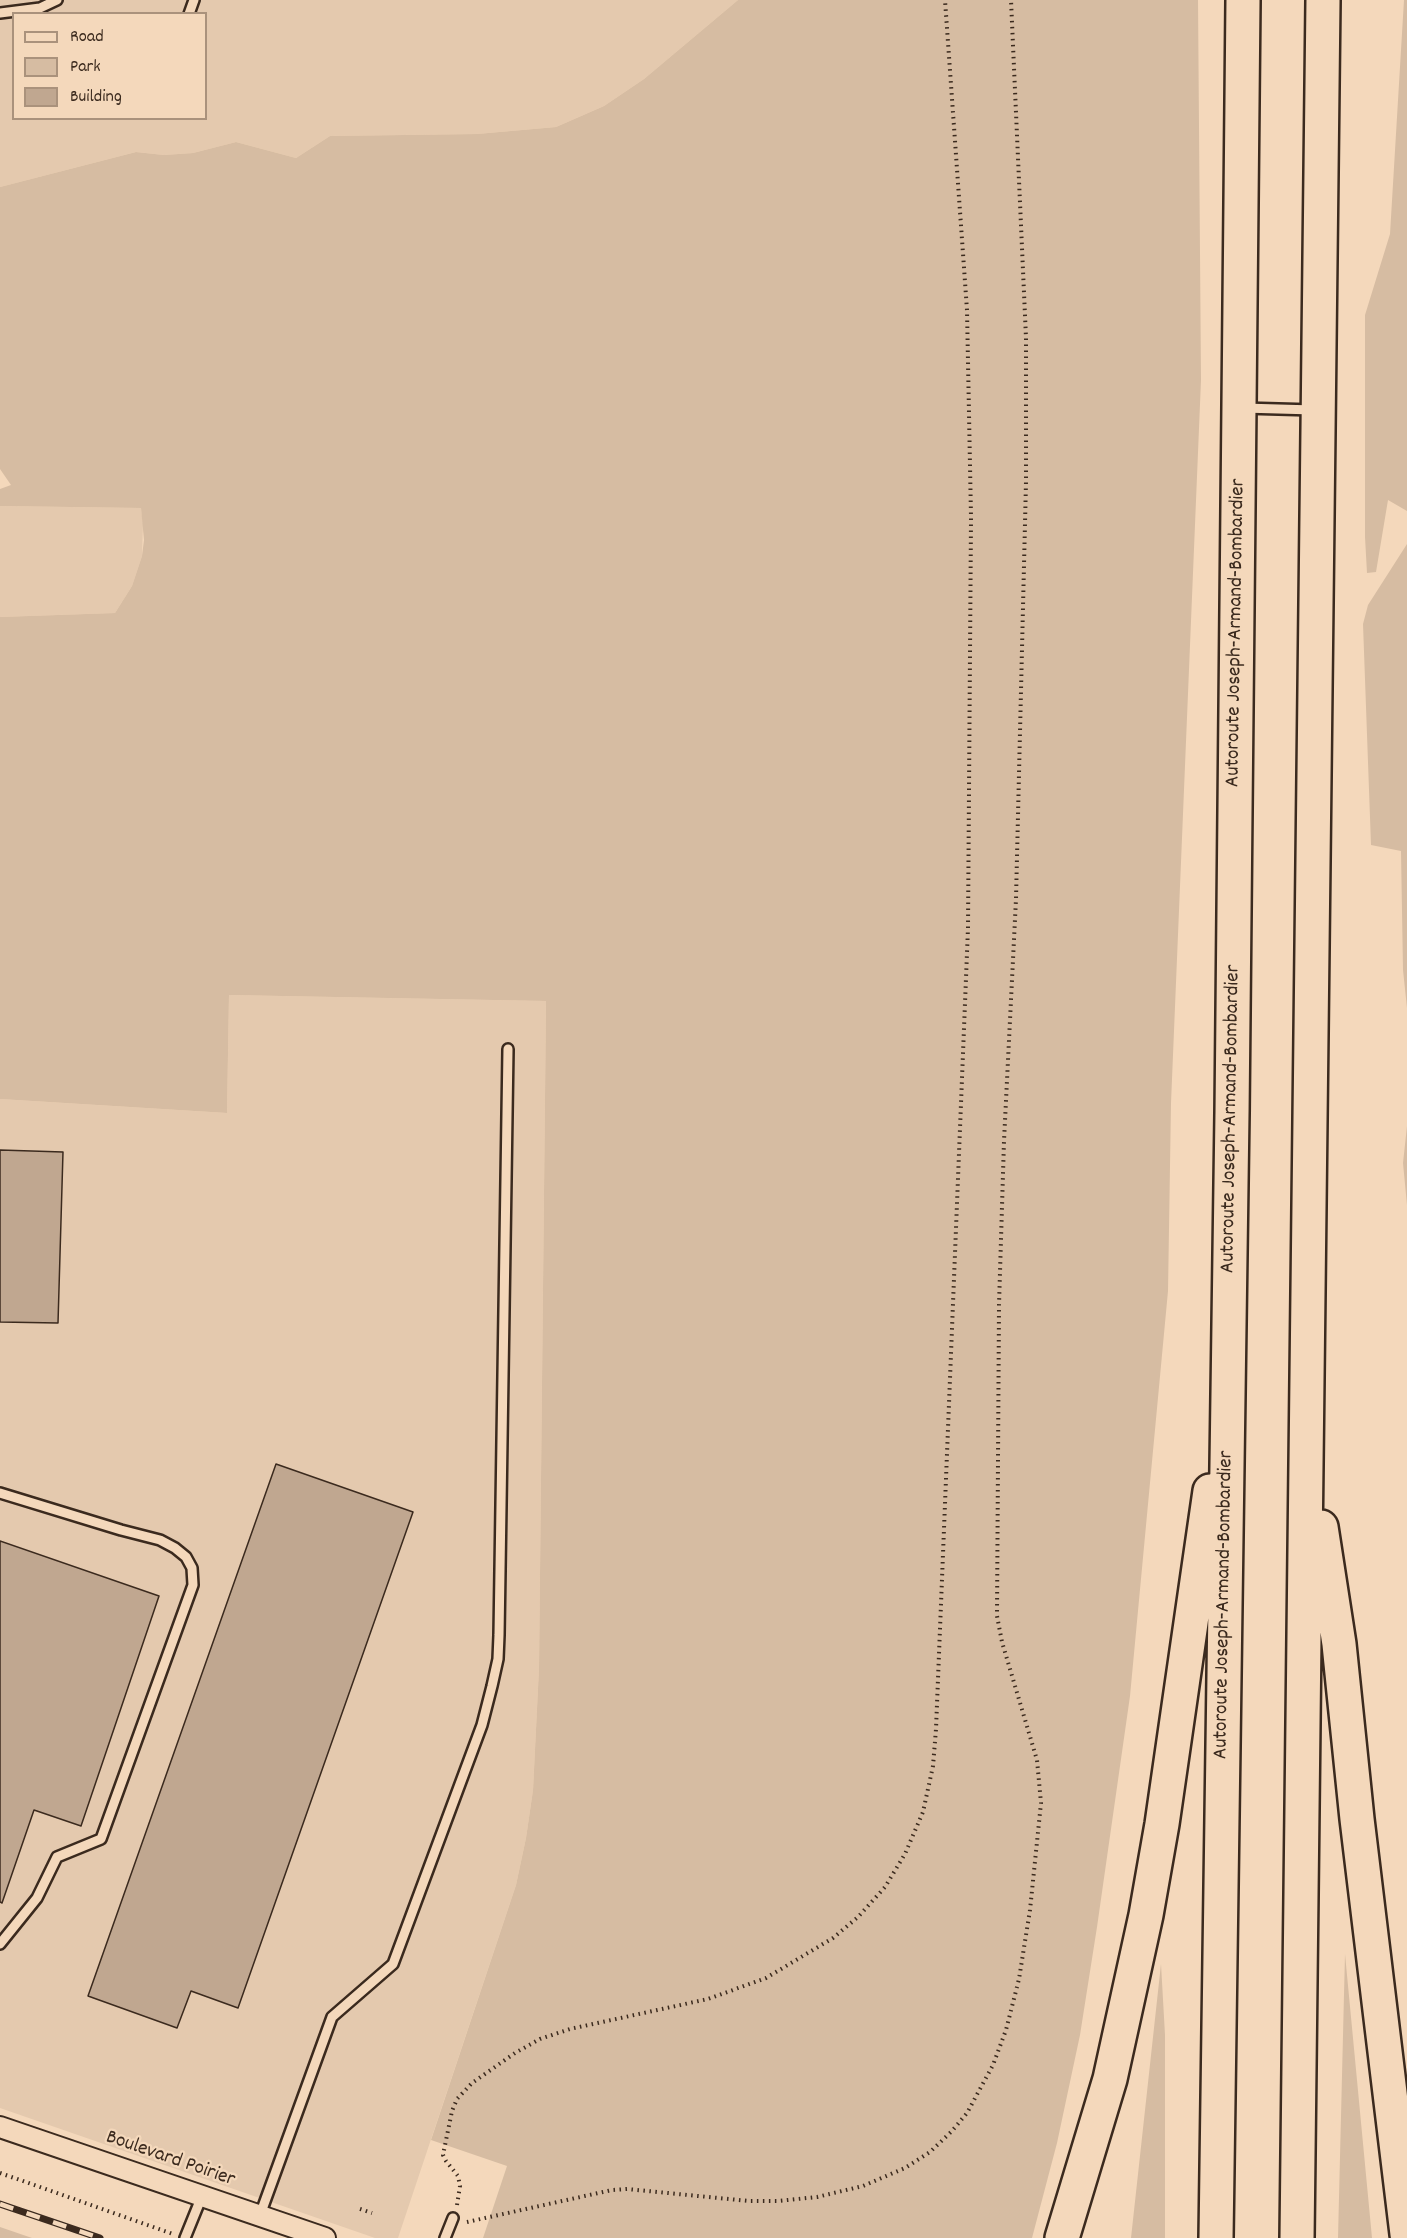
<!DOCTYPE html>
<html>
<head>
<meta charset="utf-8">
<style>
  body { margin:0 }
  #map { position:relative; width:1407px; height:2238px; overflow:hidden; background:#f4d8bb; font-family:Dekko,sans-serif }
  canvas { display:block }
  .legend { position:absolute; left:12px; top:12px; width:195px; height:108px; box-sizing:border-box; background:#f4d8bb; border:2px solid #aa927c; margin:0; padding:8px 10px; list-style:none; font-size:18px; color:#3b2a1e }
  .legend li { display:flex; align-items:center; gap:12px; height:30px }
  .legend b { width:30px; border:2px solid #aa927c }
</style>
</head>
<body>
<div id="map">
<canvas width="1407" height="2238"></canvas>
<ul class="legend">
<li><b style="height:8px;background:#f4d8bb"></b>Road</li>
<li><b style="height:16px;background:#d6bca2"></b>Park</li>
<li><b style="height:16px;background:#c0a790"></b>Building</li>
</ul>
</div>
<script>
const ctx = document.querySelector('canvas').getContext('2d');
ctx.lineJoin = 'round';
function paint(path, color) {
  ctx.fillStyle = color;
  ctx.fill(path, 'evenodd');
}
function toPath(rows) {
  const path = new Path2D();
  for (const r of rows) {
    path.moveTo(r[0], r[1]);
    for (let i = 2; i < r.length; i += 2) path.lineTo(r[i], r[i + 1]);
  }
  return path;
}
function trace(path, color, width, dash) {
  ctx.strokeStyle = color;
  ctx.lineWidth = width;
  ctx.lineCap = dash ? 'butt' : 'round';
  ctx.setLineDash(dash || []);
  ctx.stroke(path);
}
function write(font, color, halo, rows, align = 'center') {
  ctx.font = font + ' Dekko,sans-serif';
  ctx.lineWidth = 4.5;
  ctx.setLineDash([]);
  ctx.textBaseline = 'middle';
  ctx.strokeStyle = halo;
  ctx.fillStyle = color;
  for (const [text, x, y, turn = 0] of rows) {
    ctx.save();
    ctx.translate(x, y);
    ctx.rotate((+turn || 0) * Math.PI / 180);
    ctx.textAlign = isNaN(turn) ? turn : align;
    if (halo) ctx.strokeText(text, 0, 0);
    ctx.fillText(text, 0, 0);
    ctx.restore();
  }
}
paint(toPath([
  [0,0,738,0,644,79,604,106,556,127,477,134,330,136,296,158,236,142,193,153,164,155,136,152,0,187],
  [14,14,206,14,206,118,14,118],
  [0,506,141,508,143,524,142,556,132,586,115,613,0,617],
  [229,995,546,1001,539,1668,533,1790,526,1838,516,1885,398,2238,375,2238,0,2108,0,1099,227,1113]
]), '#e4c9ae');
paint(toPath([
  [738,0,1198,0,1201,380,1171,1103,1168,1291,1130,1696,1097,1927,1080,2035,1057,2143,1032,2238,483,2238,507,2166,431,2140,516,1885,526,1838,533,1790,539,1668,546,1001,229,995,227,1113,0,1099,0,617,115,613,132,586,142,556,144,540,141,508,0,506,0,489,11,485,0,469,0,187,136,152,164,155,193,153,236,142,296,158,330,136,477,134,556,127,604,106,644,79],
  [1404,0,1407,0,1407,511,1388,500,1376,572,1367,573,1365,537,1365,315,1390,234],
  [1407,544,1407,1008,1403,970,1401,851,1371,845,1363,624,1368,605],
  [1407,1126,1407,1205,1403,1163],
  [1345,1954,1372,2238,1338,2238],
  [1161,1964,1165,2035,1165,2238,1131,2238],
  [0,2227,32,2238,0,2238]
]), '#d6bca2');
const building = toPath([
  [0,1150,63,1152,58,1323,0,1322,0,1150],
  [276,1464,413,1512,238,2008,191,1991,177,2028,88,1996,276,1464],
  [0,1541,159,1596,81,1826,34,1810,2,1903,0,1902,0,1541]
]);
paint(building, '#c0a790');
trace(building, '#3b2a1e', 1.5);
const lane = toPath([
  [0,13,40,8,57,0],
  [189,14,194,0],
  [1243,408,1314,410],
  [0,1493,121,1530,160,1540,175,1548,186,1557,192,1568,193,1585,101,1839,57,1857,37,1898,0,1944],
  [260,2215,332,2017,393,1964,482,1725,492,1686,498,1659,499,1635,508,1049],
  [185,2238,202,2196],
  [445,2238,453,2218]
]);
const street = toPath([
  [0,2127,325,2238]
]);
const highway = toPath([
  [1321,1527,1339,1644,1357,1819,1407,2234],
  [1062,2238,1110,2079,1146,1915,1162,1824,1210,1491],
  [1216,2238,1232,1113,1243,0],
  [1297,2238,1323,0]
]);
trace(lane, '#3b2a1e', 14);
trace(street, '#3b2a1e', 24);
trace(highway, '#3b2a1e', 38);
trace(toPath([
  [0,2173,173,2234],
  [457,2205,460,2186,458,2176,446,2161,443,2155,452,2111,457,2099,472,2083,515,2053,540,2039,570,2029,708,1999,766,1978,833,1938,858,1917,885,1887,905,1854,923,1812,933,1766,936,1729,968,928,971,517,967,310,945,0],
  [360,2209,372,2213],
  [467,2222,612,2190,627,2189,749,2201,778,2201,817,2197,863,2186,905,2168,930,2152,952,2131,967,2113,993,2065,1006,2030,1019,1979,1030,1910,1041,1803,1037,1760,1002,1642,997,1616,999,1305,1004,1141,1016,899,1026,482,1026,338,1011,0]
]), '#3b2a1e', 4, [1.5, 4.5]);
trace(lane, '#f4d8bb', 9);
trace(street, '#f4d8bb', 20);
trace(highway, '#f4d8bb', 33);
const rail = toPath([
  [0,2204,100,2238]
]);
trace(rail, '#3b2a1e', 7);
trace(rail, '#f4d8bb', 4.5, [14]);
write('21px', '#3b2a1e', '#f4d8bb', [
  ["Autoroute Joseph-Armand-Bombardier",1237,633,-89],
  ["Autoroute Joseph-Armand-Bombardier",1232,1119,-89],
  ["Autoroute Joseph-Armand-Bombardier",1225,1605,-89],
  ["Boulevard Poirier",170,2160,19]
]);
</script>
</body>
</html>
